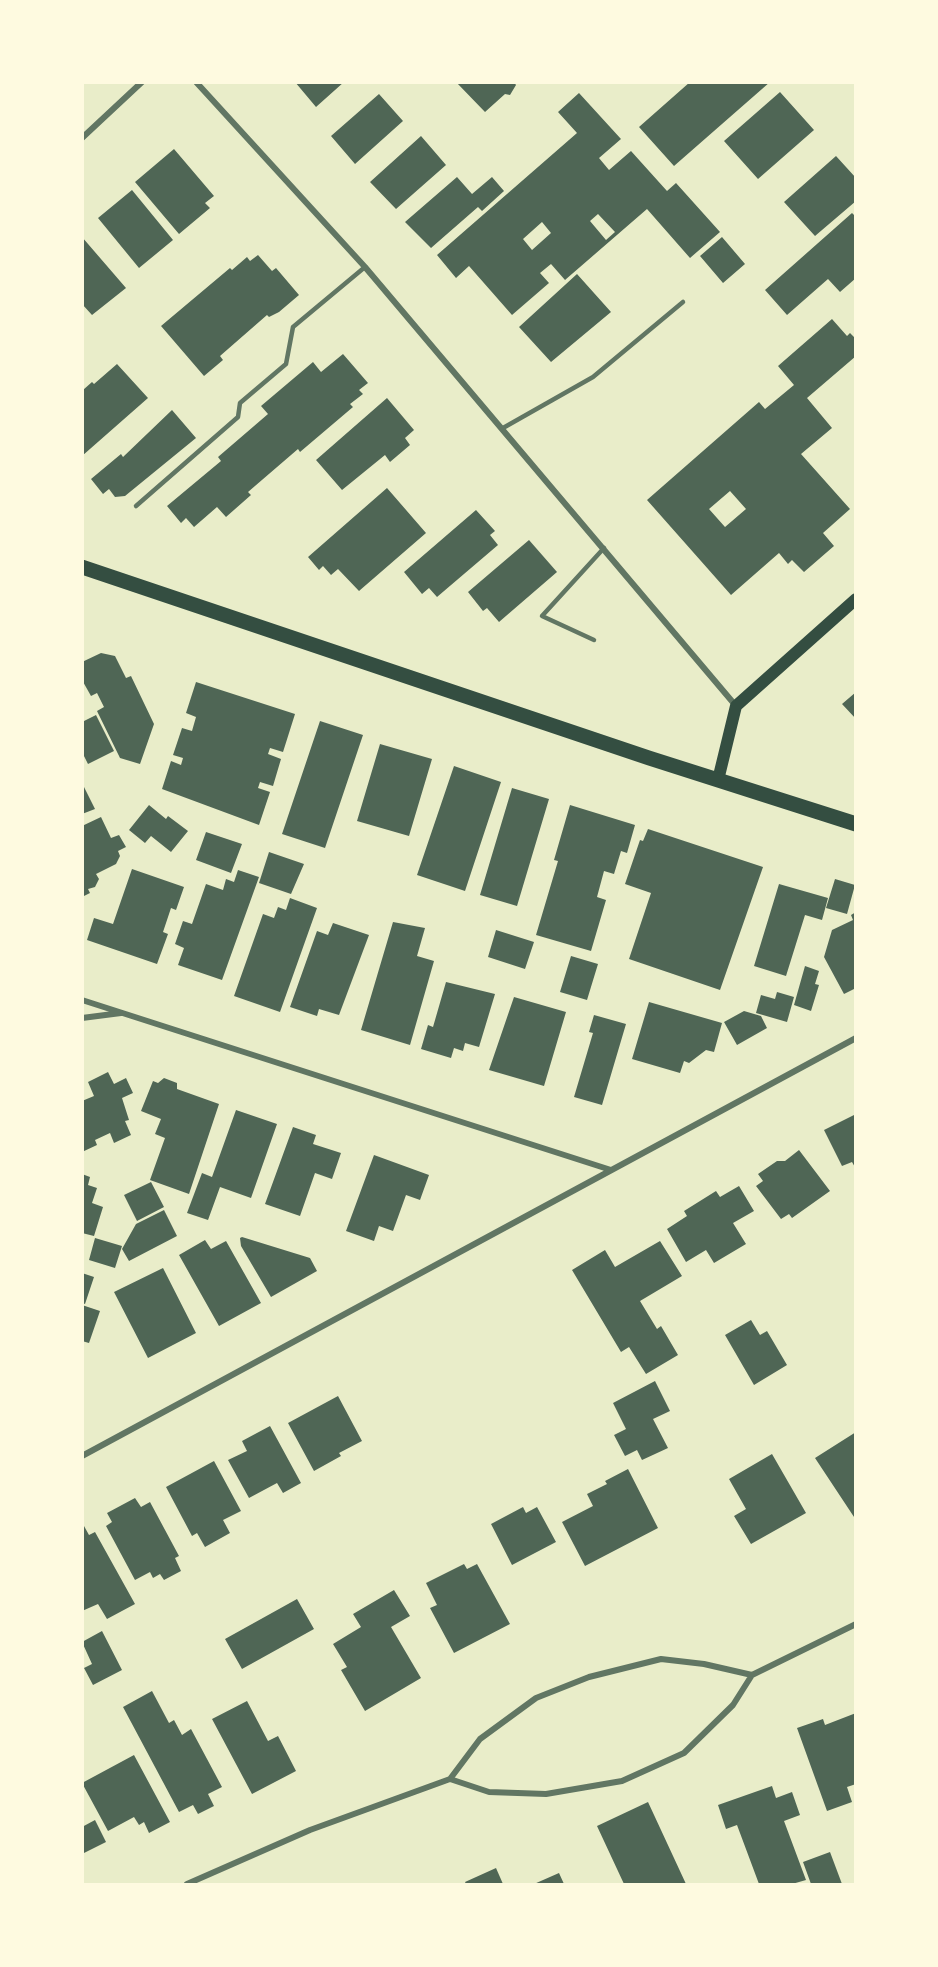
<!DOCTYPE html>
<html>
<head>
<meta charset="utf-8">
<style>
  body { margin:0 }
  #map { position:relative; width:938px; height:1967px; overflow:hidden; background:#e9edc9; font-family:"IBM Plex Serif",serif }
  canvas { display:block }
  .frame { position:absolute; inset:0; border:84px solid #fefae0; pointer-events:none }
</style>
</head>
<body>
<div id="map">
<canvas width="938" height="1967"></canvas>
<div class="frame"></div>
</div>
<script>
const ctx = document.querySelector('canvas').getContext('2d');
ctx.lineJoin = 'round';
function paint(path, color) {
  ctx.fillStyle = color;
  ctx.fill(path, 'evenodd');
}
function toPath(rows) {
  const path = new Path2D();
  for (const r of rows) {
    path.moveTo(r[0], r[1]);
    for (let i = 2; i < r.length; i += 2) path.lineTo(r[i], r[i + 1]);
  }
  return path;
}
function trace(path, color, width, dash) {
  ctx.strokeStyle = color;
  ctx.lineWidth = width;
  ctx.lineCap = dash ? 'butt' : 'round';
  ctx.setLineDash(dash || []);
  ctx.stroke(path);
}
paint(toPath([
  [295,82,344,82,316,107],
  [456,82,514,82,516,85,510,95,505,94,485,112],
  [690,82,770,82,674,166,639,127],
  [780,92,814,130,758,179,724,141],
  [579,93,621,139,599,158,609,170,631,151,667,191,676,183,720,232,690,258,647,209,565,280,551,264,540,273,549,283,512,315,469,266,456,278,437,255,577,133,558,112],
  [598,214,615,232,606,240,590,221],
  [542,222,551,233,532,250,523,239],
  [379,94,403,121,355,164,331,136],
  [421,136,446,165,396,209,370,182],
  [174,149,214,196,205,203,210,208,179,234,135,182],
  [836,156,856,178,856,201,815,236,784,202],
  [457,177,472,194,492,177,504,191,482,211,478,207,431,248,405,222],
  [132,190,173,240,139,268,98,218],
  [852,213,856,217,856,278,840,292,828,279,787,315,765,290],
  [82,237,126,288,92,315,82,304],
  [722,237,745,264,723,283,700,256],
  [258,255,272,271,276,268,299,295,279,312,269,317,267,315,220,356,223,360,204,376,161,326,230,268,232,270,247,257,250,261],
  [577,274,611,312,551,362,519,327],
  [832,319,847,336,850,333,856,339,856,356,807,398,832,428,801,454,850,509,823,533,834,546,804,572,792,560,788,564,779,553,731,595,647,500,759,402,765,409,794,385,778,366],
  [730,491,746,509,725,527,709,509],
  [343,354,368,383,359,390,363,394,350,404,353,407,300,452,298,449,248,492,251,495,226,517,217,507,194,527,186,518,181,523,167,506,221,461,218,457,268,414,261,406,313,362,321,372],
  [117,364,148,398,82,456,83,390,92,382,94,384],
  [387,398,414,430,405,438,410,445,390,462,385,455,342,490,316,460],
  [172,410,196,438,125,496,115,497,109,489,103,494,91,479,121,454,123,457],
  [387,488,426,533,359,591,338,569,331,575,323,566,319,570,308,557],
  [476,510,495,531,490,535,498,545,437,597,429,588,422,594,404,572],
  [529,540,557,572,499,622,487,608,483,611,468,592],
  [101,653,115,656,126,678,131,676,154,724,140,764,120,758,97,711,104,707,97,693,91,696,82,680,82,662],
  [196,682,295,714,283,752,270,748,268,754,281,759,273,786,260,782,258,788,270,792,259,825,162,789,171,761,181,765,183,758,173,755,182,728,192,731,196,717,186,713],
  [856,692,856,719,842,704],
  [96,715,114,751,88,764,82,752,82,722],
  [320,721,363,735,325,848,282,834],
  [380,744,432,759,409,836,357,821],
  [454,766,501,782,465,891,417,875],
  [82,783,95,809,82,814],
  [512,788,549,799,517,906,480,895],
  [149,805,166,819,168,816,188,831,171,852,151,836,145,843,129,830],
  [570,805,635,825,627,853,621,851,614,874,604,871,597,897,606,900,591,951,536,935,558,861,554,860],
  [101,817,111,838,119,835,126,847,118,851,120,856,116,864,96,874,99,879,95,887,88,889,90,893,82,897,82,826],
  [648,829,763,867,720,990,629,959,651,893,625,884,640,840,643,841],
  [206,832,242,844,231,873,196,860],
  [269,852,304,864,291,894,259,883],
  [132,869,184,887,176,910,171,908,163,932,168,934,157,964,87,940,94,918,113,924],
  [238,870,259,877,222,980,178,965,184,948,175,944,183,921,192,924,206,884,223,890,226,879,234,882],
  [835,879,855,885,847,914,826,908],
  [779,884,828,898,822,920,805,915,786,976,754,966],
  [290,898,317,908,280,1012,234,996,263,914,274,918,278,907,286,910],
  [856,912,856,988,844,994,824,957,832,930,853,920,851,915],
  [393,922,425,928,417,956,434,961,410,1045,361,1030],
  [333,923,369,935,339,1015,319,1009,317,1016,290,1007,317,931,328,935],
  [496,930,534,942,525,969,488,957],
  [571,956,598,964,587,1000,560,992],
  [805,966,819,971,815,984,819,985,811,1011,794,1005],
  [446,982,495,994,479,1047,465,1043,463,1051,454,1048,451,1058,421,1049,428,1025,433,1027],
  [777,992,794,997,787,1022,756,1013,761,995,775,999],
  [514,997,566,1012,544,1086,489,1070],
  [649,1002,722,1023,714,1052,706,1050,689,1063,684,1061,680,1073,632,1059],
  [744,1011,761,1016,767,1028,737,1045,724,1022],
  [594,1015,626,1024,602,1105,574,1097,593,1033,589,1032],
  [108,1072,114,1084,126,1078,133,1093,122,1098,129,1120,125,1121,131,1135,114,1143,110,1133,95,1140,97,1145,82,1152,82,1101,94,1096,88,1082],
  [164,1078,177,1083,177,1089,219,1104,189,1194,150,1180,165,1138,155,1134,161,1119,141,1111,153,1081,158,1083],
  [236,1110,277,1124,251,1198,220,1187,208,1220,187,1213,202,1173,212,1177],
  [856,1114,856,1169,852,1162,842,1166,824,1130],
  [293,1127,316,1135,313,1144,341,1153,332,1179,315,1173,300,1216,265,1204],
  [799,1150,830,1191,792,1218,789,1214,781,1219,756,1186,763,1181,758,1174,777,1161,785,1161],
  [374,1155,429,1175,420,1200,406,1195,393,1231,379,1226,374,1241,346,1231],
  [82,1174,90,1177,88,1185,97,1188,92,1203,103,1207,94,1236,82,1233],
  [151,1182,164,1207,137,1221,124,1195],
  [739,1186,754,1211,733,1223,746,1244,714,1263,706,1250,686,1262,667,1229,687,1216,684,1211,716,1191,720,1197],
  [164,1210,177,1236,129,1261,122,1249,136,1224],
  [242,1237,310,1258,317,1271,271,1297,241,1246,240,1238],
  [95,1238,122,1246,115,1268,89,1260],
  [205,1240,211,1249,226,1241,261,1303,219,1326,179,1255],
  [660,1241,682,1276,640,1301,657,1329,661,1326,678,1355,646,1374,629,1347,621,1352,572,1270,605,1250,615,1267],
  [163,1268,196,1333,148,1358,114,1292],
  [82,1273,94,1277,85,1304,82,1303],
  [82,1305,100,1311,89,1343,82,1341],
  [751,1320,760,1335,767,1331,787,1365,754,1385,725,1335],
  [655,1381,670,1411,653,1419,668,1448,642,1460,637,1450,625,1456,614,1435,626,1429,613,1403],
  [338,1396,362,1441,339,1453,341,1456,314,1471,288,1423],
  [270,1426,301,1483,283,1493,277,1483,249,1498,228,1460,247,1451,242,1441],
  [856,1432,856,1520,815,1458],
  [772,1454,806,1513,751,1544,734,1516,746,1509,729,1479],
  [214,1461,241,1511,223,1520,230,1533,205,1547,197,1533,192,1536,166,1487],
  [628,1469,658,1528,585,1566,562,1522,593,1506,587,1494,607,1484,605,1481],
  [135,1498,141,1507,150,1502,179,1556,175,1558,181,1571,164,1580,160,1574,153,1578,150,1572,135,1580,106,1526,112,1522,107,1513],
  [523,1507,526,1513,537,1507,556,1542,512,1565,491,1524],
  [84,1526,89,1535,95,1532,135,1604,107,1619,98,1604,82,1611],
  [464,1564,467,1569,477,1564,510,1624,454,1653,430,1608,437,1605,426,1583],
  [394,1590,410,1616,391,1627,421,1678,365,1711,341,1670,347,1667,333,1644,361,1627,353,1614],
  [297,1599,314,1629,242,1669,225,1639],
  [102,1631,122,1670,93,1685,84,1668,92,1664,82,1642],
  [152,1691,169,1723,174,1720,182,1735,191,1729,222,1787,208,1794,214,1806,198,1814,193,1805,179,1812,123,1707],
  [247,1701,268,1741,278,1736,296,1771,252,1794,212,1719],
  [856,1713,856,1784,847,1787,852,1802,827,1811,797,1728,823,1719,825,1725],
  [134,1755,170,1822,149,1833,144,1822,139,1825,134,1817,108,1831,82,1783],
  [772,1786,776,1798,792,1792,800,1815,784,1821,806,1880,792,1884,759,1884,737,1825,726,1829,718,1805],
  [648,1802,686,1884,624,1884,597,1826],
  [95,1820,106,1842,82,1854,82,1827],
  [830,1852,842,1884,811,1884,803,1862],
  [496,1868,503,1884,466,1884,465,1882],
  [559,1873,564,1884,534,1884]
]), '#4f6655');
trace(toPath([
  [503,428,593,377,683,302],
  [136,506,238,417,240,403,286,364,293,327,365,267],
  [594,640,542,616,604,548]
]), '#617663', 4.5);
trace(toPath([
  [196,82,365,267,736,706],
  [82,138,142,82],
  [82,1000,611,1170],
  [82,1018,121,1013],
  [82,1456,856,1038],
  [450,1779,489,1792,546,1794,622,1781,684,1753,733,1705,752,1675,856,1624],
  [187,1884,310,1830,450,1779,480,1739,536,1698,589,1677,661,1659,704,1664,752,1675]
]), '#617663', 6);
trace(toPath([
  [718,780,736,706,856,599]
]), '#344e41', 12);
trace(toPath([
  [82,567,649,758,856,824]
]), '#344e41', 15);
</script>
</body>
</html>
